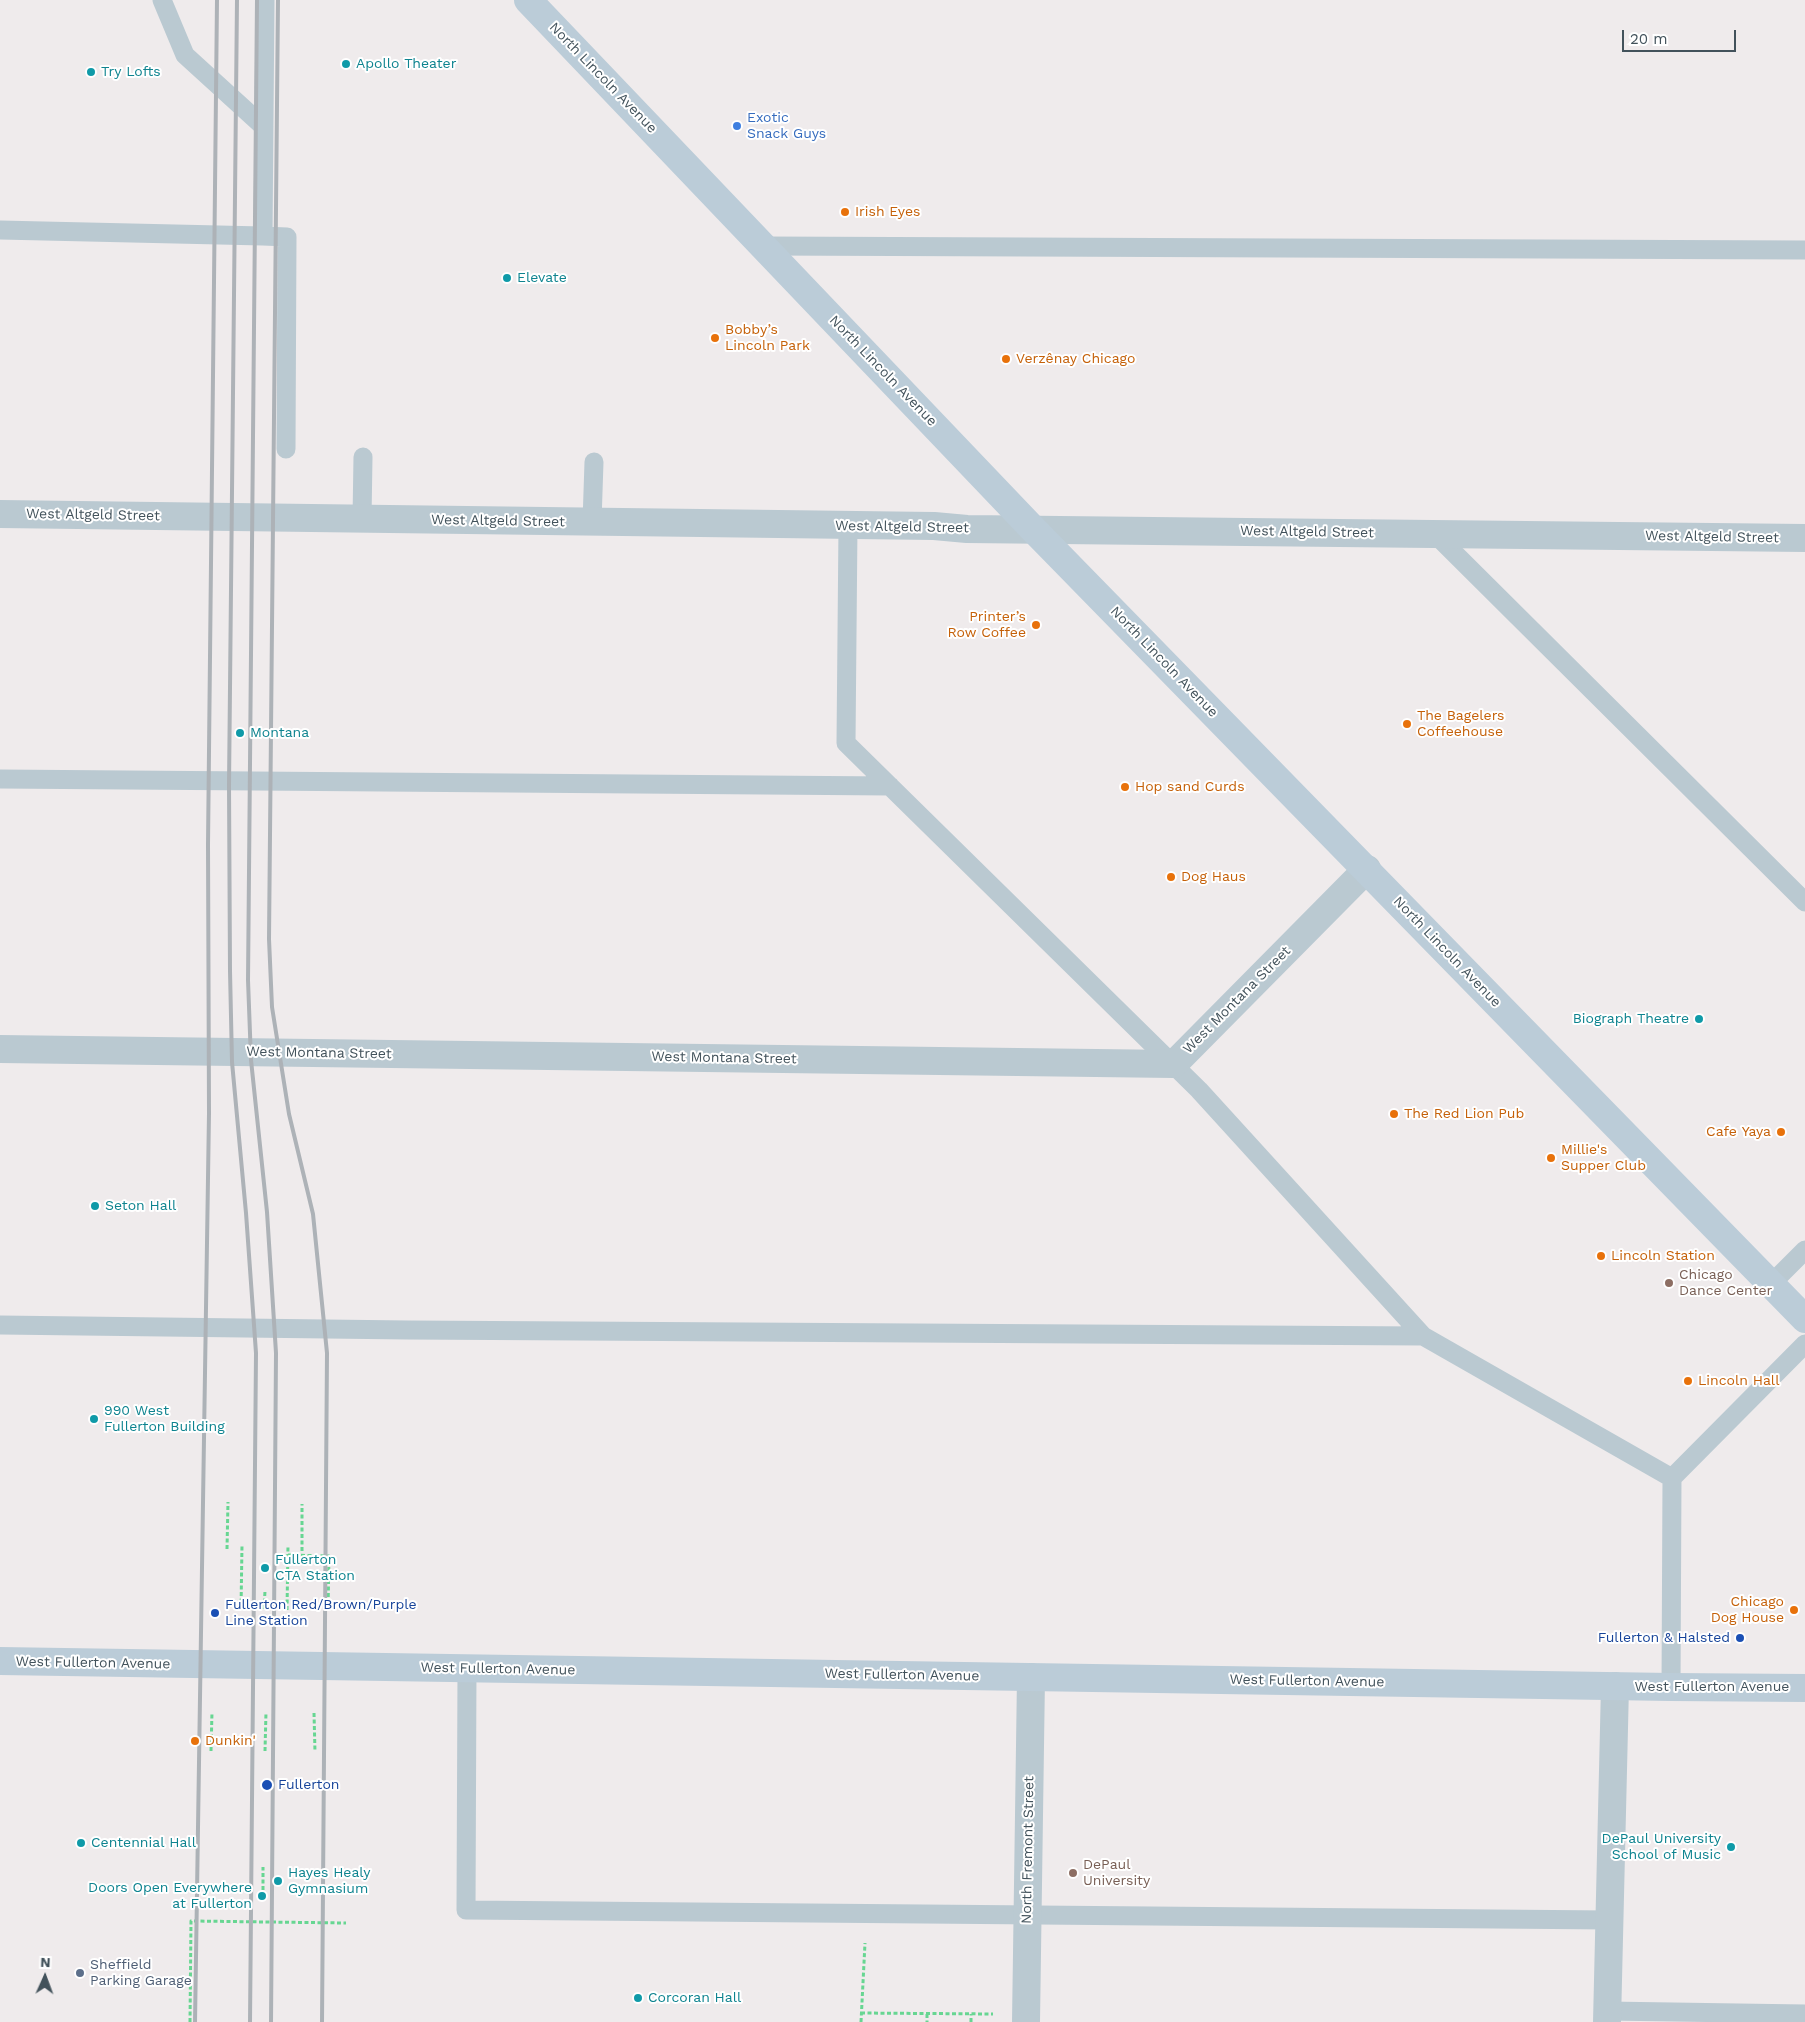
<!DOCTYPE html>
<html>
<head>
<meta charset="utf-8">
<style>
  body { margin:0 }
  #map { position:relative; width:1805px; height:2022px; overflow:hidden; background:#efebec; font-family:"Work Sans",sans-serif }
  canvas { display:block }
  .north { position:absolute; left:20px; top:1952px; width:50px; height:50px; -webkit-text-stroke:4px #fff; paint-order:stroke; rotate:2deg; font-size:14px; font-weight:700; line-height:20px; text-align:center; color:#42525b }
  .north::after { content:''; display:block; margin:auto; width:18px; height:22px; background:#42525b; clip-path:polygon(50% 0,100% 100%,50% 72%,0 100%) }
  .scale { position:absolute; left:1622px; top:30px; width:114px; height:22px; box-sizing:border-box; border:2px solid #42525b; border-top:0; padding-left:6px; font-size:15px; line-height:18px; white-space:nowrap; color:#42525b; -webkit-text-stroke:4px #fff; paint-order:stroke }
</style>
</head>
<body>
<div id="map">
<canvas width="1805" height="2022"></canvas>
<div class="north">N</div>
<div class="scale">20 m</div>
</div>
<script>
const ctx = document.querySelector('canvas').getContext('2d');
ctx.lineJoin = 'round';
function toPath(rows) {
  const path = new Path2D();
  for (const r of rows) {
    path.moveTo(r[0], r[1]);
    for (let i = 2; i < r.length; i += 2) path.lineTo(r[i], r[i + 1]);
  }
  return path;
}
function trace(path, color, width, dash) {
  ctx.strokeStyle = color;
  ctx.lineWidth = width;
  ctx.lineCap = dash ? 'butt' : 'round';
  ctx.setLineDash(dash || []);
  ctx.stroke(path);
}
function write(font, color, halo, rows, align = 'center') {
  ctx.font = font + ' "Work Sans",sans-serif';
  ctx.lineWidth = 4;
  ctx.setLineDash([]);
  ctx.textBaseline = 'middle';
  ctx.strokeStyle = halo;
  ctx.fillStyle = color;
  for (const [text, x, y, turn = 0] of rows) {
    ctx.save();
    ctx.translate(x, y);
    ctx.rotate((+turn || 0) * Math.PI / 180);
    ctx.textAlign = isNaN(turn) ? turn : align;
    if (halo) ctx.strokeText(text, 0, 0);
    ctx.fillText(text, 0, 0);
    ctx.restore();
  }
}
trace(toPath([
  [227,1549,228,1502],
  [302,1551,302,1504],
  [288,1555,329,1556,328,1610],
  [241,1609,242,1545],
  [264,1609,265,1591],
  [287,1610,288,1545],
  [314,1713,315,1752],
  [211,1751,212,1712],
  [265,1751,266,1712],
  [263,1890,263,1867],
  [861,2013,993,2014],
  [927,2014,927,2022],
  [190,2022,191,1921,346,1923],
  [861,2022,865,1943],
  [971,2022,971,2014]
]), '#67d692', 3, [4, 2.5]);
trace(toPath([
  [162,0,185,55,264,127],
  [0,230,263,236,265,0],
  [263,236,287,237,286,449],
  [764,246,1805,250],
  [362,519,363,457],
  [592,522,594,462],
  [848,525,846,743,1199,1090,1423,1336,1672,1478],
  [1434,533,1805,902],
  [0,779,890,786],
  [1771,1284,1805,1250],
  [0,1325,408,1330,1423,1336],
  [467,1669,466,1910,1609,1920],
  [1671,1687,1672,1478,1805,1344],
  [1607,2011,1805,2014]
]), '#bac9d1', 19);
trace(toPath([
  [0,514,934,526,967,529,1805,538],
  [0,1049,1174,1064,1367,869],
  [1026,2022,1031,1677],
  [1607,2022,1615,1686]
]), '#bac9d1', 28);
trace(toPath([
  [528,0,1032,528,1805,1319],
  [0,1661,1671,1687,1805,1688]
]), '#bbccd8', 28);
trace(toPath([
  [237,0,229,785,230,971,232,1062,246,1213,256,1353,250,2022],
  [257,0,248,980,251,1060,267,1212,276,1353,271,2022],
  [278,0,269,939,272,1007,289,1114,313,1214,327,1353,322,2022],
  [195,2022,209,1113,208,844,217,0]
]), '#adb2b7', 4);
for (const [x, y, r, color] of [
  [346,64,5,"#0f9aa8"],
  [91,72,5,"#0f9aa8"],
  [737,126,5,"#3f7fe0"],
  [845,212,5,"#e8710a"],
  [507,278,5,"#0f9aa8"],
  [715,338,5,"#e8710a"],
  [1006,359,5,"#e8710a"],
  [1036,625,5,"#e8710a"],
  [1407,724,5,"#e8710a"],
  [240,733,5,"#0f9aa8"],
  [1125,787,5,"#e8710a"],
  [1171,877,5,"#e8710a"],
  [1699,1019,5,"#0f9aa8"],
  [1394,1114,5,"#e8710a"],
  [1781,1132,5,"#e8710a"],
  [1551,1158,5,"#e8710a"],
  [95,1206,5,"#0f9aa8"],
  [1601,1256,5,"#e8710a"],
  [1669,1283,5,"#8d6e63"],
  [1688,1381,5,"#e8710a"],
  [94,1419,5,"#0f9aa8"],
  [265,1568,5,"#0f9aa8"],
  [1794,1610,5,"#e8710a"],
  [215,1613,5,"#1a4fb4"],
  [1740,1638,5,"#1a4fb4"],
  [195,1741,5,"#e8710a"],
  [267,1785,6,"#1a4fb4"],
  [81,1843,5,"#0f9aa8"],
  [1731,1847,5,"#0f9aa8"],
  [1073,1873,5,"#8d6e63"],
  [278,1881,5,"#0f9aa8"],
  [262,1896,5,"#0f9aa8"],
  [80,1973,5,"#5c6f8a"],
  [638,1998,5,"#0f9aa8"]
]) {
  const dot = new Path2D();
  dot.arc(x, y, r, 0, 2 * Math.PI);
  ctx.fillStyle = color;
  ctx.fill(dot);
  trace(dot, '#fff', 2);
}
write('14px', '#0d838f', '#fff', [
  ["Apollo Theater",356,64],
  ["Try Lofts",101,72],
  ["Elevate",517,278],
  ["Montana",250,733],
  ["Biograph Theatre",1689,1019,"right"],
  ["Seton Hall",105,1206],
  ["990 West",104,1411],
  ["Fullerton Building",104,1427],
  ["Fullerton",275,1560],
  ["CTA Station",275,1576],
  ["DePaul University",1721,1839,"right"],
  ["School of Music",1721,1855,"right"],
  ["Centennial Hall",91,1843],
  ["Hayes Healy",288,1873],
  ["Gymnasium",288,1889],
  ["Doors Open Everywhere",252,1888,"right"],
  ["at Fullerton",252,1904,"right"],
  ["Corcoran Hall",648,1998]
], 'left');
write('14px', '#42525b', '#fff', [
  ["North Lincoln Avenue",603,78,46],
  ["North Lincoln Avenue",883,371,46],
  ["West Altgeld Street",93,515,1],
  ["West Altgeld Street",498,521,1],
  ["West Altgeld Street",902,527,1],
  ["West Altgeld Street",1307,532,1],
  ["West Altgeld Street",1712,537,1],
  ["North Lincoln Avenue",1164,662,46],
  ["North Lincoln Avenue",1447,952,46],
  ["West Montana Street",1237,1000,-45],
  ["West Montana Street",319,1053,1],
  ["West Montana Street",724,1058,1],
  ["West Fullerton Avenue",93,1663,1],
  ["West Fullerton Avenue",498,1669,1],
  ["West Fullerton Avenue",902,1675,1],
  ["West Fullerton Avenue",1307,1681,1],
  ["West Fullerton Avenue",1712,1687],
  ["North Fremont Street",1028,1850,-89]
]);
write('14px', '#366cbe', '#fff', [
  ["Exotic",747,118],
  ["Snack Guys",747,134]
], 'left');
write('14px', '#c56008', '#fff', [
  ["Irish Eyes",855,212],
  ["Bobby’s",725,330],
  ["Lincoln Park",725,346],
  ["Verzênay Chicago",1016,359],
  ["Printer’s",1026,617,"right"],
  ["Row Coffee",1026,633,"right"],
  ["The Bagelers",1417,716],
  ["Coffeehouse",1417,732],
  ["Hop sand Curds",1135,787],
  ["Dog Haus",1181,877],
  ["The Red Lion Pub",1404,1114],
  ["Cafe Yaya",1771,1132,"right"],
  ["Millie's",1561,1150],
  ["Supper Club",1561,1166],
  ["Lincoln Station",1611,1256],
  ["Lincoln Hall",1698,1381],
  ["Chicago",1784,1602,"right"],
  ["Dog House",1784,1618,"right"],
  ["Dunkin'",205,1741]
], 'left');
write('14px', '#785e54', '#fff', [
  ["Chicago",1679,1275],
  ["Dance Center",1679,1291],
  ["DePaul",1083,1865],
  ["University",1083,1881]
], 'left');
write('14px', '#164399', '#fff', [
  ["Fullerton Red/Brown/Purple",225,1605],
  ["Line Station",225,1621],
  ["Fullerton & Halsted",1730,1638,"right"],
  ["Fullerton",278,1785]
], 'left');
write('14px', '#4e5e75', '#fff', [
  ["Sheffield",90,1965],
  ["Parking Garage",90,1981]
], 'left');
</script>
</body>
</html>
